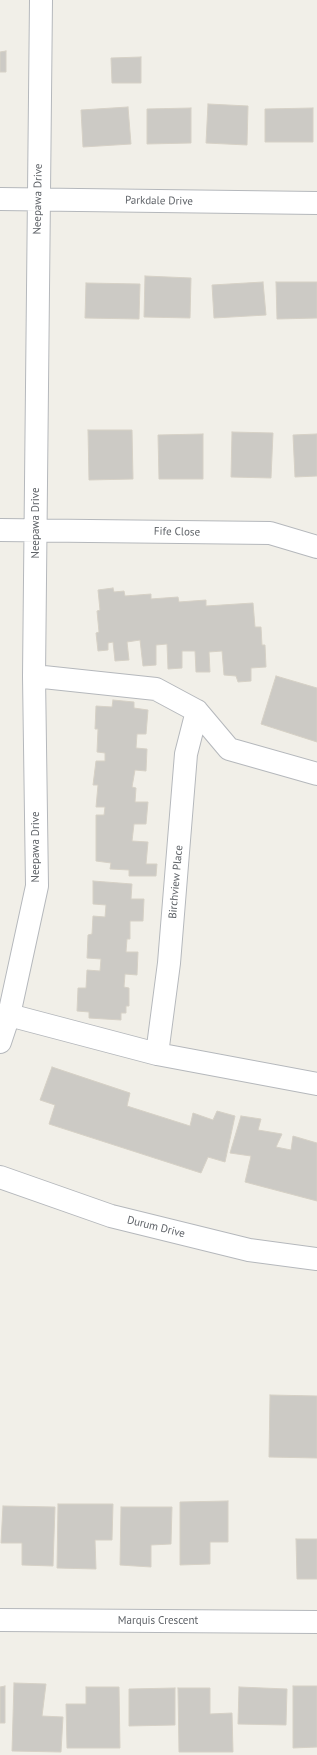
<!DOCTYPE html>
<html>
<head>
<meta charset="utf-8">
<style>
  body { margin:0 }
  canvas { display:block; background:#f1efe8 }
</style>
</head>
<body>
<canvas width="317" height="1755"></canvas>
<script>
const ctx = document.querySelector('canvas').getContext('2d');
ctx.lineJoin = 'round';
function paint(path, color) {
  ctx.fillStyle = color;
  ctx.fill(path, 'evenodd');
}
function toPath(rows) {
  const path = new Path2D();
  for (const r of rows) {
    path.moveTo(r[0], r[1]);
    for (let i = 2; i < r.length; i += 2) path.lineTo(r[i], r[i + 1]);
  }
  return path;
}
function trace(path, color, width, dash) {
  ctx.strokeStyle = color;
  ctx.lineWidth = width;
  ctx.lineCap = dash ? 'butt' : 'round';
  ctx.setLineDash(dash || []);
  ctx.stroke(path);
}
function write(font, color, halo, rows, align = 'center') {
  ctx.font = font + ' "PT Sans",sans-serif';
  ctx.lineWidth = 3.5;
  ctx.setLineDash([]);
  ctx.textBaseline = 'middle';
  ctx.strokeStyle = halo;
  ctx.fillStyle = color;
  for (const [text, x, y, turn = 0] of rows) {
    ctx.save();
    ctx.translate(x, y);
    ctx.rotate((+turn || 0) * Math.PI / 180);
    ctx.textAlign = isNaN(turn) ? turn : align;
    if (halo) ctx.strokeText(text, 0, 0);
    ctx.fillText(text, 0, 0);
    ctx.restore();
  }
}
const building = toPath([
  [6,51,6,72,0,72,0,52,6,51],
  [141,57,141,83,112,83,111,58,141,57],
  [208,104,248,106,247,145,206,143,208,104],
  [128,107,131,144,83,147,81,110,128,107],
  [191,108,191,143,147,144,147,109,191,108],
  [313,108,313,142,265,142,265,109,313,108],
  [145,276,191,278,190,318,144,317,145,276],
  [263,282,266,315,214,318,212,285,263,282],
  [276,282,317,282,317,318,277,319,276,282],
  [86,283,140,284,139,319,85,318,86,283],
  [88,430,132,430,133,479,89,480,88,430],
  [232,432,273,433,271,478,231,477,232,432],
  [203,434,203,479,159,479,158,435,203,434],
  [317,434,317,476,295,477,293,435,317,434],
  [113,588,114,592,124,591,125,596,151,594,151,599,178,597,179,602,206,600,206,606,253,603,255,627,261,627,262,645,265,645,266,667,251,668,251,681,238,682,236,676,224,675,222,651,209,652,210,672,196,672,195,651,182,651,182,668,168,669,167,644,156,645,156,665,143,666,140,640,127,642,129,660,115,661,113,642,108,643,108,650,98,651,96,633,99,632,97,611,100,610,98,590,113,588],
  [276,676,317,688,317,742,261,724,276,676],
  [113,700,134,702,134,708,148,710,146,734,137,734,136,748,147,749,146,771,135,770,132,787,136,788,135,802,148,802,146,824,134,824,132,841,148,842,146,864,157,864,156,876,129,876,129,870,110,869,111,863,96,861,96,815,104,815,105,807,96,807,98,785,93,785,96,761,105,761,105,753,97,752,98,729,95,729,96,706,112,707,113,700],
  [93,881,132,884,131,899,144,899,143,921,130,921,130,939,127,939,126,952,138,952,137,975,125,974,124,987,129,988,129,1006,126,1006,126,1013,121,1013,121,1020,89,1018,89,1012,77,1011,78,988,86,988,87,970,100,971,101,959,87,958,88,935,92,934,93,916,105,917,106,905,93,904,93,881],
  [52,1067,130,1093,127,1106,190,1126,193,1113,213,1120,217,1111,235,1116,225,1162,208,1157,201,1173,49,1124,55,1105,40,1100,52,1067],
  [241,1116,261,1119,258,1130,282,1134,276,1147,291,1150,293,1136,317,1143,317,1201,245,1182,251,1156,230,1153,241,1116],
  [270,1395,317,1396,317,1458,269,1457,270,1395],
  [228,1501,228,1542,210,1542,210,1564,180,1565,180,1502,228,1501],
  [58,1504,113,1504,112,1540,95,1540,96,1569,57,1568,58,1504],
  [3,1506,55,1507,53,1566,22,1565,22,1543,1,1543,3,1506],
  [121,1507,172,1507,171,1544,151,1545,151,1567,120,1565,121,1507],
  [296,1539,317,1539,317,1579,297,1579,296,1539],
  [14,1683,46,1684,42,1716,63,1717,61,1752,12,1751,14,1683],
  [5,1686,5,1723,0,1723,0,1687,5,1686],
  [293,1686,317,1686,317,1747,293,1748,293,1686],
  [86,1687,119,1687,120,1748,67,1748,66,1704,86,1704,86,1687],
  [239,1687,287,1689,286,1725,238,1724,239,1687],
  [175,1688,175,1725,129,1726,129,1689,175,1688],
  [178,1688,210,1688,210,1714,232,1713,233,1752,179,1752,178,1688]
]);
paint(building, '#cccac5');
trace(building, '#d6d1c6', 1);
const minor = toPath([
  [0,199,317,203],
  [0,530,270,533,317,547],
  [34,676,156,689,197,711,229,749,317,774],
  [9,1015,157,1054,317,1084],
  [0,1042,9,1015,37,886,34,676,41,0],
  [157,1054,169,963,186,754,197,711],
  [0,1177,111,1216,249,1250,317,1259],
  [0,1620,317,1622]
]);
trace(minor, '#b5b8bc', 24);
trace(minor, '#fff', 22);
write('11px', '#5f6368', '#fff', [
  ["Neepawa Drive",38,199,-89],
  ["Parkdale Drive",159,201,1],
  ["Neepawa Drive",36,523,-90],
  ["Fife Close",177,532,1],
  ["Neepawa Drive",36,847,-90],
  ["Birchview Place",176,882,-85],
  ["Durum Drive",156,1227,14],
  ["Marquis Crescent",158,1621]
]);
</script>
</body>
</html>
